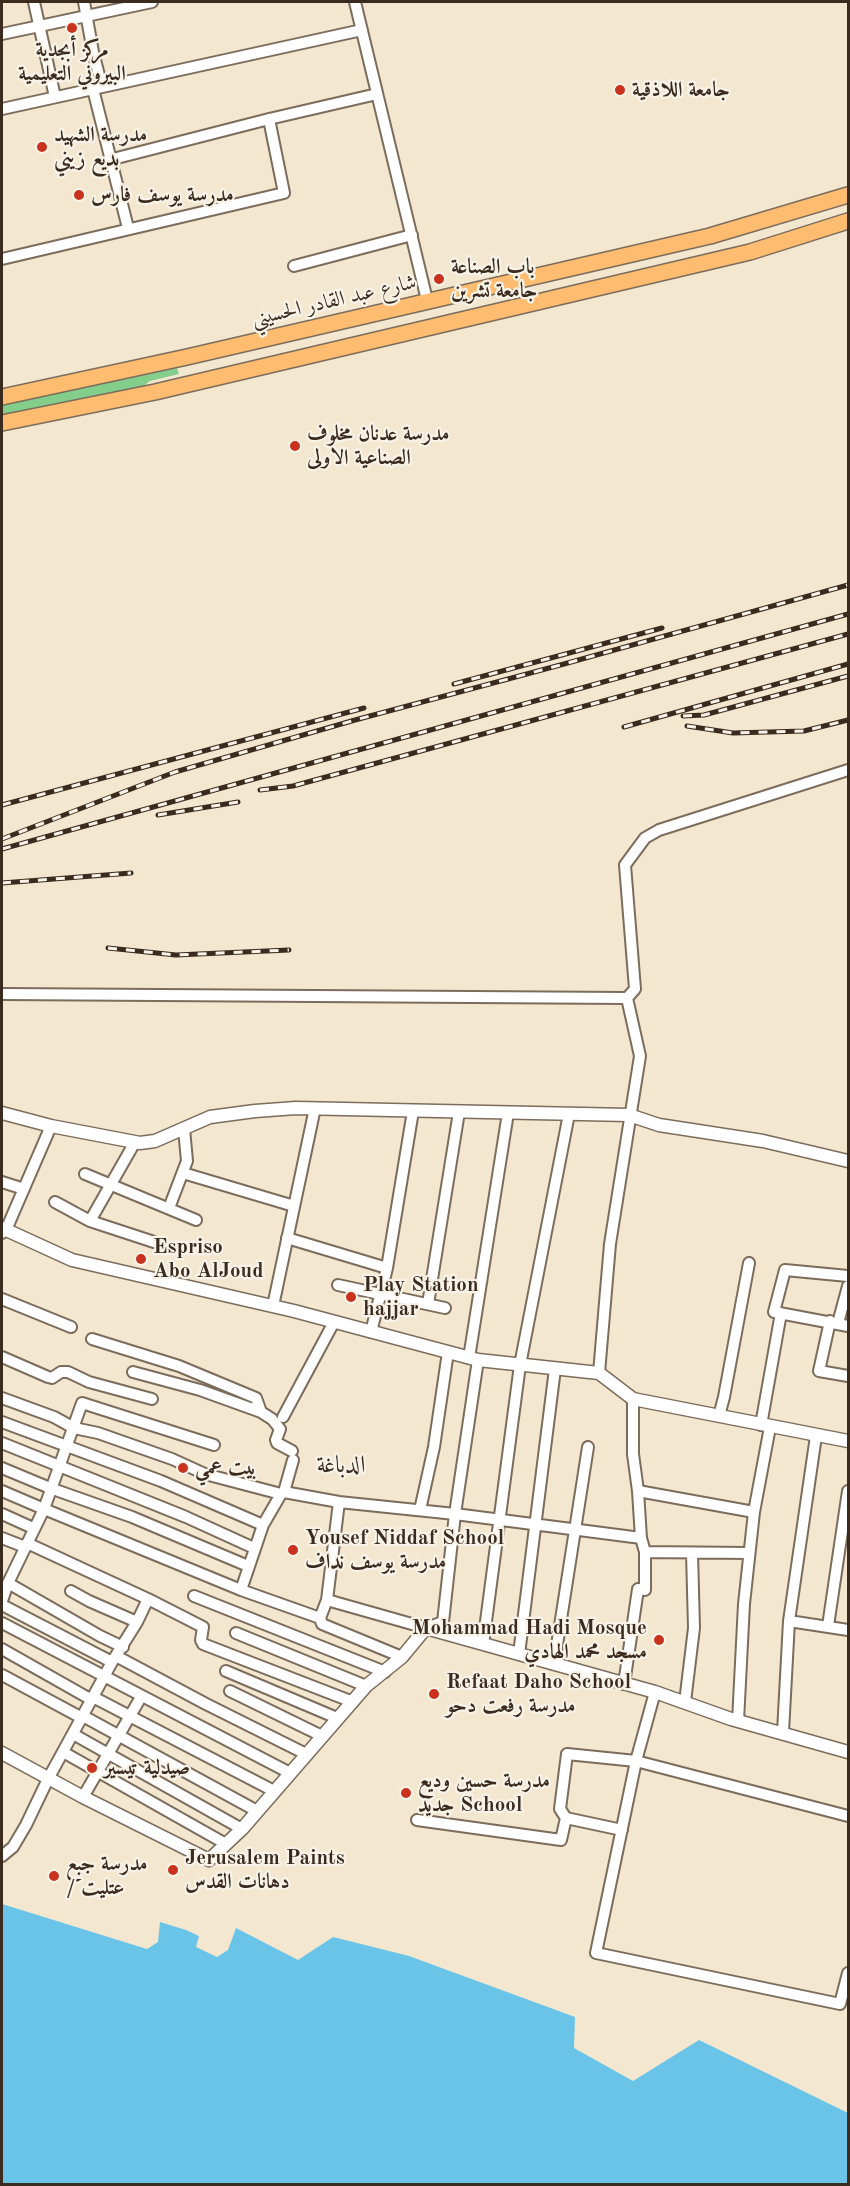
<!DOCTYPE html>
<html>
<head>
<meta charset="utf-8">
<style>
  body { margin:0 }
  #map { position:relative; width:850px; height:2186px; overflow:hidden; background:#f3e7d0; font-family:"Old Standard TT",serif }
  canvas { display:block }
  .frame { position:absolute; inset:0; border:3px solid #3b2a1e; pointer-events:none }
</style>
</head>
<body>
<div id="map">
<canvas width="850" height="2186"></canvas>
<div class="frame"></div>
</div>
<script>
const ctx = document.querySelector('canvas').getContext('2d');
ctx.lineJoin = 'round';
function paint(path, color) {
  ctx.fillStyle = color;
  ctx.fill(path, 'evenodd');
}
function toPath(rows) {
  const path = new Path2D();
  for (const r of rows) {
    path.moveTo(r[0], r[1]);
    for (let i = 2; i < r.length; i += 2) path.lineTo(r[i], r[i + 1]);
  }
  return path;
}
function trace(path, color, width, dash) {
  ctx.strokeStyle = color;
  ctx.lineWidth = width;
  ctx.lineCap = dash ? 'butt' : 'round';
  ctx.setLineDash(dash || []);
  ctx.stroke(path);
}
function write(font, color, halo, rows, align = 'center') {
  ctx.font = font + ' "Old Standard TT",Amiri,serif';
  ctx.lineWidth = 4.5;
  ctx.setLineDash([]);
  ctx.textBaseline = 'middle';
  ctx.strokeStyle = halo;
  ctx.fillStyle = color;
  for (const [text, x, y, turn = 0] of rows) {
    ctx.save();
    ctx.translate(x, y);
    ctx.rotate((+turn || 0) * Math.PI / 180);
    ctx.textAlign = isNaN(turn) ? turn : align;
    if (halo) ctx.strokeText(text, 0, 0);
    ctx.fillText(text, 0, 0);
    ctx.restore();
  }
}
paint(toPath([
  [177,368,179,374,150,381,142,387,2,416,2,405]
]), '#84ce8b');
paint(toPath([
  [2,1904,147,1949,158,1942,160,1922,186,1930,199,1936,196,1947,217,1957,228,1950,236,1928,298,1960,333,1937,409,1956,575,2017,574,2048,633,2081,699,2040,848,2113,848,2184,2,2184]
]), '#6ac4e8');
const minor = toPath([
  [34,2,55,97],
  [84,2,93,52,102,87],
  [355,2,427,300],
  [2,34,152,2],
  [93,89,128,228],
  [2,109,362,30],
  [109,160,269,119,377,94],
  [2,259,284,193,269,119],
  [294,266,412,235],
  [2,994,627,998],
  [183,1173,294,1206],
  [85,1174,196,1220],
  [2,1182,24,1189],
  [55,1202,90,1221,154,1242],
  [169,1208,187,1161,184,1129],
  [90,1221,135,1142],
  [2,1233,6,1230,51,1126],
  [287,1238,387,1268],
  [848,1276,785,1270,774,1312,848,1326],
  [338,1285,445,1308],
  [2,1299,71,1327],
  [428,1304,459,1112],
  [273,1306,315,1108],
  [830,1321,819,1371,848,1376],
  [838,1323,848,1286],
  [371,1332,387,1268,413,1111],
  [92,1339,179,1366,256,1398,261,1412,272,1419,280,1429,276,1440,277,1443,292,1451],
  [2,1357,48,1377,52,1378,61,1372,68,1372,89,1382,152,1399],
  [469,1358,508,1113],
  [133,1372,200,1390,261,1412],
  [599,1373,610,1244,640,1056,627,998,635,989,625,865,645,838,659,830,848,770],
  [2,1398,54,1417,74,1428,98,1433,172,1459,205,1474,281,1494,263,1525,241,1590,320,1618,327,1600,339,1502],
  [719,1416,724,1397,749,1263],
  [283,1417,334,1322],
  [2,1422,161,1481,263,1525],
  [761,1425,781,1313],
  [2,1443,186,1517,254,1548],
  [2,1468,50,1488,132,1517,248,1566],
  [2,1491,44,1509,82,1403,214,1445],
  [638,1491,754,1512],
  [284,1492,293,1460],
  [281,1494,284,1492,339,1502,455,1514,641,1538],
  [420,1510,434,1447,448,1352],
  [2,1514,33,1528],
  [2,1538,25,1547],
  [27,1543,148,1599,203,1627,201,1640,203,1644,353,1702],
  [645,1552,749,1553],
  [8,1583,100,1636,123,1647],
  [71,1591,89,1601,137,1622],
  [194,1596,385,1672],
  [327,1600,426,1628,443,1622,455,1514,478,1360],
  [2,1601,8,1583,44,1509,241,1590],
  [2,1605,112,1662],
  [320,1618,322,1624,402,1657],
  [789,1621,848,1630],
  [2,1623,290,1773],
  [828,1626,848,1491],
  [236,1633,366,1686],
  [483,1644,520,1365,569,1114],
  [2,1649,92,1700],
  [519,1654,555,1369],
  [116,1656,206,1704,306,1754],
  [554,1664,588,1447],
  [226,1671,337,1718],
  [2,1675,82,1718],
  [624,1684,638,1589,645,1590,645,1552,641,1538,638,1491,633,1454,633,1399],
  [230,1691,322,1736],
  [655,1692,636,1761,596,1953,840,2004,848,1973],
  [93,1697,274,1791],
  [685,1702,694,1628,692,1553],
  [83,1716,257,1811],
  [738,1721,744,1604,754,1512,770,1427],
  [783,1732,789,1621,816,1436],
  [73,1734,242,1829],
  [63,1752,226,1844],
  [83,1797,141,1697],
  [417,1820,561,1840,566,1818],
  [622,1830,566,1818,560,1809,567,1754,636,1761,848,1816],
  [2,1856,13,1847,26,1825,48,1779,112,1662,137,1622,148,1599]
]);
const tertiary = toPath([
  [2,1113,51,1126,140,1143,155,1141,210,1117,255,1111,296,1108,629,1115,659,1125,763,1141,848,1161],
  [2,1228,72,1260,294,1311,478,1360,599,1373,633,1399,848,1441],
  [2,1753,83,1797,209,1860,242,1829,366,1686,402,1657,426,1628,655,1692,731,1719,848,1752]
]);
const primary = toPath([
  [2,397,187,357,710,236,848,195],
  [2,423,155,392,750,252,848,221]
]);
trace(minor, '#7b6c5c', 14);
trace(tertiary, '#7b6c5c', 15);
trace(primary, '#7b6c5c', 18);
trace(minor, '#fff', 10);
trace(tertiary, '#fff', 12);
trace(primary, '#fdbc6f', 15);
const rail = toPath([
  [454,684,662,628],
  [683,716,704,715,848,676],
  [687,726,733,733,804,731,848,720],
  [624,727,848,664],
  [260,790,293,786,848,634],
  [2,805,364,708],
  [158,815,238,802],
  [2,839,175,772,355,720,564,664,848,585],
  [2,849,848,614],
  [2,883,131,873],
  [108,948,176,955,289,950]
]);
trace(rail, '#3b2a1e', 5);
trace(rail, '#f7f3e8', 3, [9]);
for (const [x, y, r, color] of [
  [72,28,6,"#c8321e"],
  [620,90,6,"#c8321e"],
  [42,147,6,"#c8321e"],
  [79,195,6,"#c8321e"],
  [439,279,6,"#c8321e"],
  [295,446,6,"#c8321e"],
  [141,1259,6,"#c8321e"],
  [351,1297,6,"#c8321e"],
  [183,1468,6,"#c8321e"],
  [293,1550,6,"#c8321e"],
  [659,1640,6,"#c8321e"],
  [434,1694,6,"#c8321e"],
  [92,1768,6,"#c8321e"],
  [406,1793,6,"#c8321e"],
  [173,1870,6,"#c8321e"],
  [54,1876,6,"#c8321e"]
]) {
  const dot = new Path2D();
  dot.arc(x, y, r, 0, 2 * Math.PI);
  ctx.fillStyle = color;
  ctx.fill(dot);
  trace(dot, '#f7f3e8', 2);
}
write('bold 21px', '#3b2a1e', '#f7f3e8', [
  ["مركز أبجدية",72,50,"center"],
  ["البيروني التعليمية",72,74,"center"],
  ["جامعة اللاذقية",632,90],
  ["مدرسة الشهيد",54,135],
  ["بديع زيني",54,159],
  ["مدرسة يوسف فارس",91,195],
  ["باب الصناعة",451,267],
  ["جامعة تشرين",451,291],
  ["مدرسة عدنان مخلوف",307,434],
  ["الصناعية الاولى",307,458],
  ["Espriso",153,1247],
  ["Abo AlJoud",153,1271],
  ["Play Station",363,1285],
  ["hajjar",363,1309],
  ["بيت عمي",195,1468],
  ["Yousef Niddaf School",305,1538],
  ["مدرسة يوسف نداف",305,1562],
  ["Mohammad Hadi Mosque",647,1628,"right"],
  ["مسجد محمد الهادي",647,1652,"right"],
  ["Refaat Daho School",446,1682],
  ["مدرسة رفعت دحو",446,1706],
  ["صيدلية تيسير",104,1768],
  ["مدرسة حسين وديع",418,1781],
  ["جديد School",418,1805],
  ["Jerusalem Paints",185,1858],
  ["دهانات القدس",185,1882],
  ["مدرسة جبع",66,1864],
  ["/ عتليت",66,1888]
], 'left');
write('21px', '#3b2a1e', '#f7f3e8', [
  ["شارع عبد القادر الحسيني",334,301,-13]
]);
write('24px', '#3b2a1e', '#f7f3e8', [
  ["الدباغة",341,1466]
]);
</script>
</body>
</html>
